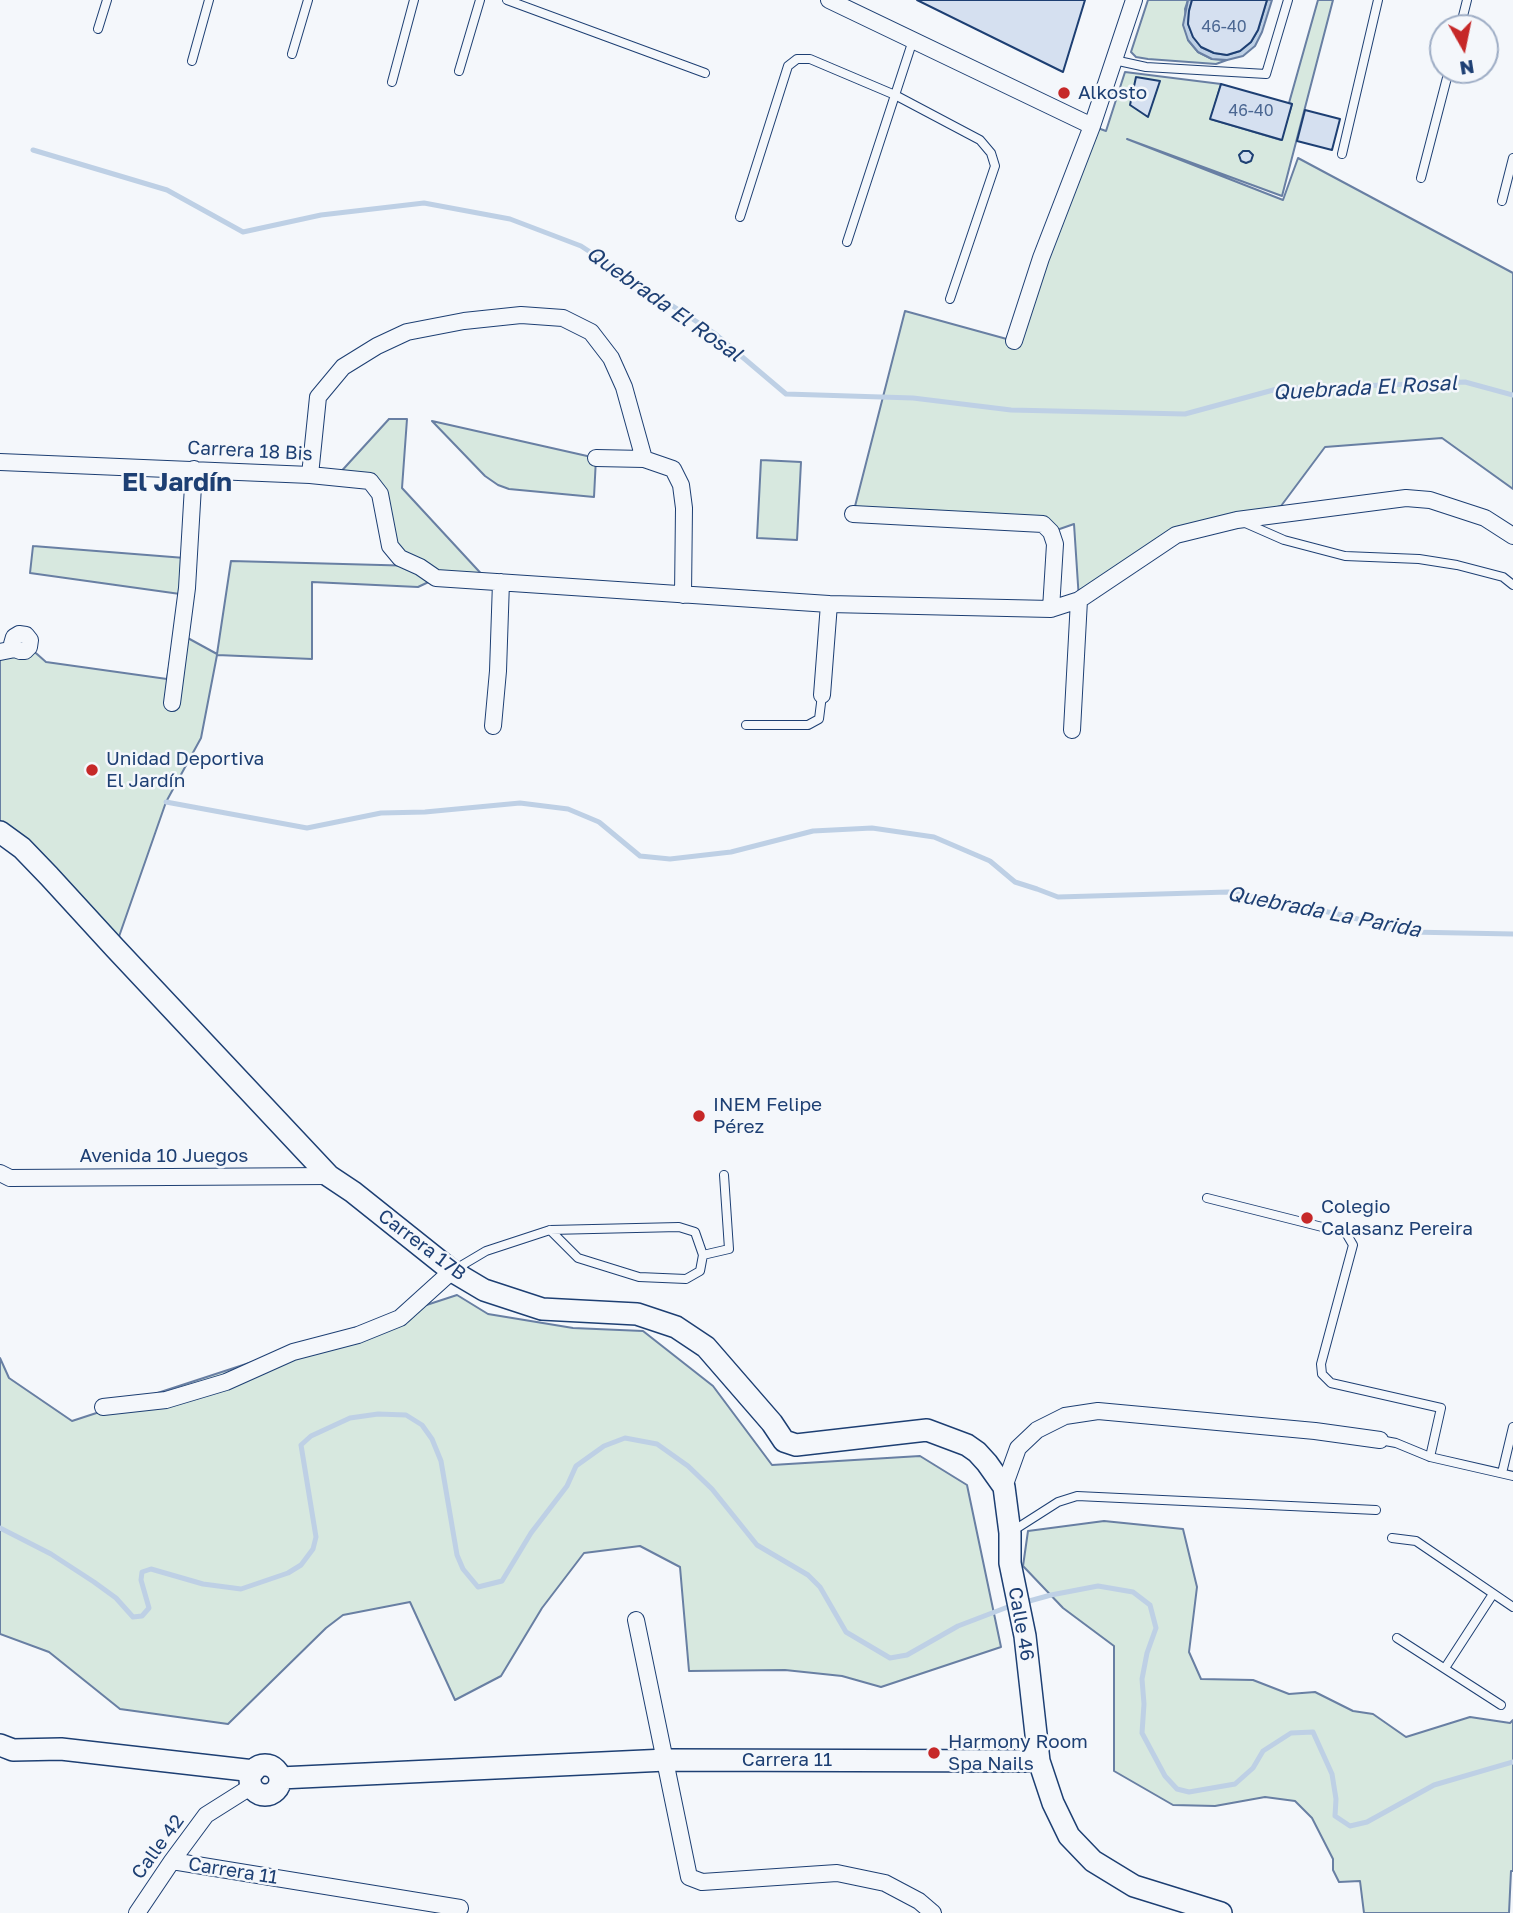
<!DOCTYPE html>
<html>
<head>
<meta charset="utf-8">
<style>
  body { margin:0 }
  #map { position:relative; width:1513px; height:1913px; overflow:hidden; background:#f4f7fb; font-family:"Golos Text",sans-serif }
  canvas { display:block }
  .north { position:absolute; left:1429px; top:14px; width:70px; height:70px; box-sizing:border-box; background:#f4f7fb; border:2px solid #9eadc5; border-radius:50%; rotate:171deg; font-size:19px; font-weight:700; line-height:28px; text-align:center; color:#1d3f73 }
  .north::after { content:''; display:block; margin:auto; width:24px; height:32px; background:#c62828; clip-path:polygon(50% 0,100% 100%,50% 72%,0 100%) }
</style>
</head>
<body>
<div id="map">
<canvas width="1513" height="1913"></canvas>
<div class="north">N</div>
</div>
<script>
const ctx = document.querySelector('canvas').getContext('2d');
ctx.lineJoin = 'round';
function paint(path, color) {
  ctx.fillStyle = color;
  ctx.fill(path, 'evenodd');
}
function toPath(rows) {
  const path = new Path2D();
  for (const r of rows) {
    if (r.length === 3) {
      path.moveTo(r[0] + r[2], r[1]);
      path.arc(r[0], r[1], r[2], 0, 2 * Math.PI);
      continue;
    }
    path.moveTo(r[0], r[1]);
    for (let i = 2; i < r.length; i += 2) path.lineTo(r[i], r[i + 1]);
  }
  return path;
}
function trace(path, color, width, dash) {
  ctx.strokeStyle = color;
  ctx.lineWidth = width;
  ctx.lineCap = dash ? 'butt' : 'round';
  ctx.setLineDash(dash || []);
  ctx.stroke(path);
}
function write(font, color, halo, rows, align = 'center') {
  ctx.font = font + ' "Golos Text",sans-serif';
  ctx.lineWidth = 5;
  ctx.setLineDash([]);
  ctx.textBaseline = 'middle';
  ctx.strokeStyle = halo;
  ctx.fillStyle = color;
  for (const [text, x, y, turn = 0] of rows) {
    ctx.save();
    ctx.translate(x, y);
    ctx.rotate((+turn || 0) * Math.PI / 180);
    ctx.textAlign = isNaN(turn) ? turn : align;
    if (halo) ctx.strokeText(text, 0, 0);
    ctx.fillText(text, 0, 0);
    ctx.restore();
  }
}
const green = toPath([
  [1148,0,1188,0,1185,9,1188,40,1198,52,1212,59,1227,60,1216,64,1148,59,1136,57,1131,52,1148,0],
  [1318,0,1333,0,1282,196,1127,139,1283,200,1298,158,1513,273,1513,489,1442,438,1325,447,1281,506,1185,532,1079,600,1074,524,1051,532,853,514,905,311,1014,341,1092,126,1106,131,1125,72,1221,84,1211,119,1281,140,1292,104,1289,103,1318,0],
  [389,419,407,419,402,488,487,580,437,578,418,587,312,582,312,659,217,655,201,738,166,802,115,948,0,832,0,652,29,647,46,662,167,679,175,631,217,654,231,561,418,566,400,558,380,494,337,476,389,419],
  [432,421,596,458,594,497,509,489,498,485,485,476,432,421],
  [761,460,801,462,797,540,757,538,761,460],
  [33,546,185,558,180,594,30,573,33,546],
  [457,1295,488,1314,573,1328,643,1331,713,1386,772,1465,920,1456,967,1485,1001,1647,881,1687,842,1676,785,1670,689,1671,680,1567,640,1546,584,1553,542,1608,501,1676,455,1700,410,1602,343,1615,326,1628,228,1724,120,1709,49,1652,0,1634,0,1358,9,1378,72,1421,457,1295],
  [1104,1521,1183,1529,1197,1587,1189,1652,1201,1679,1253,1680,1289,1694,1315,1692,1353,1711,1373,1714,1406,1737,1470,1717,1510,1723,1513,1720,1513,1871,1511,1871,1509,1913,1364,1913,1360,1881,1339,1882,1333,1870,1333,1859,1312,1818,1295,1801,1265,1797,1215,1806,1173,1805,1114,1771,1114,1646,1063,1608,1023,1566,1028,1531,1104,1521]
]);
paint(green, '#d7e8df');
trace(green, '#687fa3', 2);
const water = toPath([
  [1188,0,1192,0,1189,11,1188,24,1193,37,1201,47,1214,53,1227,55,1240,51,1251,42,1258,30,1267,0,1272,0,1262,32,1255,46,1243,56,1227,60,1212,59,1198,52,1188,40,1183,25,1188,0]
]);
paint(water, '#bed0e5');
trace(water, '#687fa3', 2);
trace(toPath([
  [33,150,167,190,243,232,321,215,424,203,510,219,581,246,714,333,786,394,913,398,1011,410,1185,414,1277,389,1465,382,1513,395],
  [166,802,307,828,381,813,425,812,520,803,568,809,599,822,640,856,670,859,731,852,813,831,872,828,934,837,990,861,1015,882,1037,889,1058,897,1228,892,1338,914,1409,932,1513,934],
  [0,1528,51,1554,94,1582,116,1598,133,1617,142,1616,149,1608,141,1580,142,1572,151,1569,203,1584,241,1589,288,1573,301,1565,313,1549,316,1537,301,1445,311,1436,350,1418,378,1414,406,1415,422,1425,432,1439,441,1461,457,1555,463,1569,478,1587,502,1581,531,1533,567,1486,576,1466,604,1446,625,1438,657,1444,688,1466,712,1489,757,1545,808,1575,820,1587,846,1632,890,1658,907,1655,958,1626,1013,1605],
  [1022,1603,1051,1595,1098,1586,1133,1592,1150,1605,1156,1628,1147,1653,1142,1679,1144,1704,1142,1733,1165,1776,1177,1789,1189,1792,1235,1784,1253,1768,1263,1751,1291,1733,1313,1732,1332,1774,1336,1799,1335,1816,1350,1826,1367,1822,1434,1785,1513,1762]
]), '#bed0e5', 5);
const building = toPath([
  [917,0,1085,0,1063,72,917,0],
  [1192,0,1267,0,1258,30,1251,42,1240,51,1227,55,1214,53,1201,47,1193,37,1188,24,1189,11,1192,0],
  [1136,77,1160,81,1148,117,1130,105,1136,77],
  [1221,84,1292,104,1282,140,1210,119,1221,84],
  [1305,110,1340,119,1332,150,1297,141,1305,110],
  [1243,151,1249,151,1253,155,1251,161,1246,163,1241,161,1239,155,1243,151]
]);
paint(building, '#d5e0f0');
trace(building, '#1d3f73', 2);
const service = toPath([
  [507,0,705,73],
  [1460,28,1467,0],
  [98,29,107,0],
  [292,54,308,0],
  [1114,60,1146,67,1266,74,1288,0],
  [192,61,209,0],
  [459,71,480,0],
  [392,82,414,0],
  [1342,154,1378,0],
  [1421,178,1449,70],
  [1502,201,1513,158],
  [740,217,788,66,797,59,810,59,895,95,980,140,991,153,995,166,950,299],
  [847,242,913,40],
  [1243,522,1284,540,1345,556,1419,559,1457,565,1503,577,1513,585],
  [746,725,808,725,819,719,822,695],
  [1207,1198,1346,1233,1353,1245,1321,1364,1322,1374,1331,1383,1441,1408,1430,1457],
  [703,1255,729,1249,724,1175],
  [454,1270,486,1251,550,1230,679,1227,695,1232,703,1255,700,1271,686,1279,639,1277,578,1258,550,1230],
  [1380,1440,1396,1443,1430,1457,1513,1476],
  [1502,1473,1513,1427],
  [1011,1532,1058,1502,1077,1496,1376,1510],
  [1392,1538,1416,1541,1513,1607],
  [1397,1638,1501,1705],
  [1445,1668,1493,1594]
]);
const minor = toPath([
  [829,0,1092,126],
  [1014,341,1041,258,1092,126,1134,0],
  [596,458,644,459,673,469,681,485,684,508,683,595],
  [0,462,310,475,370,481,380,494,390,546,400,558,420,567,436,578,829,604,1051,609,1079,600,1176,535,1237,520,1406,498,1430,500,1485,518,1513,536],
  [310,475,318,397,343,367,377,346,407,332,464,321,521,315,563,318,591,332,611,358,624,387,644,459],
  [853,514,1043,524,1051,532,1055,544,1051,609],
  [0,652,15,649,20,651,25,651,29,647,30,640,26,635,19,634,14,637,12,644,15,649],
  [822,695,829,604],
  [172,703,187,588,194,469],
  [493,726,498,671,501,582],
  [1072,730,1079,600],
  [0,1173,10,1178,329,1176],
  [103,1407,166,1400,226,1382,293,1352,358,1335,400,1318,452,1271],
  [1004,1487,1018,1448,1037,1430,1065,1416,1098,1411,1315,1431,1380,1440],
  [636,1620,689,1877,702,1882,837,1873,885,1883,919,1901,933,1913],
  [172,1861,460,1908],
  [137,1913,172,1861,206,1815,252,1786]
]);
const tertiary = toPath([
  [0,832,22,848,49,876,115,948,329,1176,353,1192,452,1271,484,1290,542,1309,637,1314,676,1327,706,1347,772,1423,784,1441,796,1445,927,1430,967,1445,977,1452,987,1463,1004,1487,1010,1533,1010,1563,1025,1636,1039,1761,1053,1803,1069,1836,1093,1861,1134,1886,1221,1913],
  [0,1745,13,1750,61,1749,254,1771],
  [265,1780,15],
  [280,1778,666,1760,1039,1761]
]);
trace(service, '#1d3f73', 10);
trace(minor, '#1d3f73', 18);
trace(tertiary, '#1d3f73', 24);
trace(service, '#f4f7fb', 8);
trace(minor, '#f4f7fb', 16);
trace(tertiary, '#f4f7fb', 21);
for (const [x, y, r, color] of [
  [1064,93,7,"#c62828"],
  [92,770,7,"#c62828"],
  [699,1116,7,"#c62828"],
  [1307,1218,7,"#c62828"],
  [934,1753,7,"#c62828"]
]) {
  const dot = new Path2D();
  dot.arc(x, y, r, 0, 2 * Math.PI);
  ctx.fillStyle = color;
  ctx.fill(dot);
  trace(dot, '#f4f7fb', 2.5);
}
write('16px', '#4b6792', null, [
  ["46-40",1224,27],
  ["46-40",1251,111]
]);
write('19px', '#1d3f73', '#f4f7fb', [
  ["Alkosto",1078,93],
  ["Unidad Deportiva",106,759],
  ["El Jardín",106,781],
  ["INEM Felipe",713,1105],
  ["Pérez",713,1127],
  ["Colegio",1321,1207],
  ["Calasanz Pereira",1321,1229],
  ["Harmony Room",948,1742],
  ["Spa Nails",948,1764]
], 'left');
write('19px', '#1d3f73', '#f4f7fb', [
  ["Carrera 18 Bis",250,451,3],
  ["Avenida 10 Juegos",164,1156],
  ["Carrera 17B",422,1245,37],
  ["Calle 46",1021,1624,80],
  ["Carrera 11",787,1760],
  ["Calle 42",158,1847,-54],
  ["Carrera 11",233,1871,9]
]);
write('italic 21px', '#1d3f73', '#f4f7fb', [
  ["Quebrada El Rosal",664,304,35],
  ["Quebrada El Rosal",1365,388,-3],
  ["Quebrada La Parida",1324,912,11]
]);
write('bold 26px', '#1d3f73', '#f4f7fb', [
  ["El Jardín",177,483]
]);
</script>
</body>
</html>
